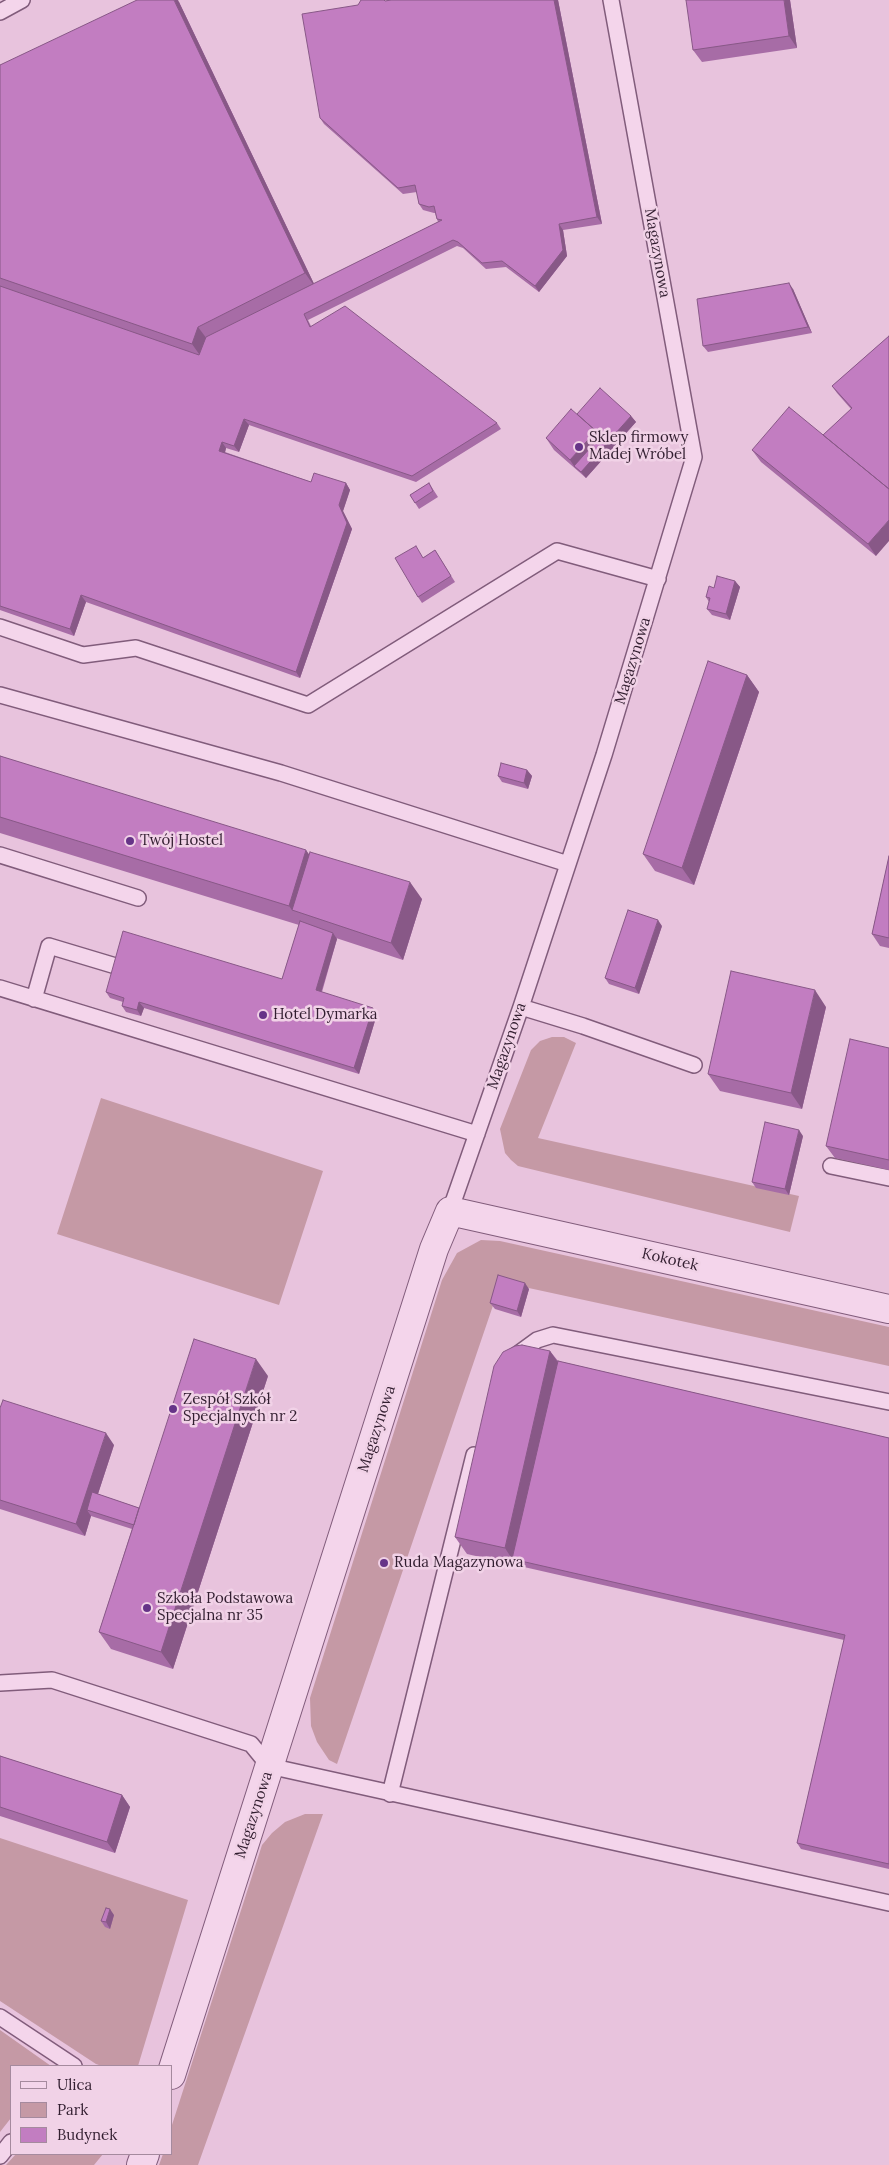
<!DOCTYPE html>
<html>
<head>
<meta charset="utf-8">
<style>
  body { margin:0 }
  #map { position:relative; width:889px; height:2165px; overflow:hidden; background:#e8c3dd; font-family:Lora,serif }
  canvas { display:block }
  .legend { position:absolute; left:10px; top:2065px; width:162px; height:90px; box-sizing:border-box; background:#f1d2e7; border:1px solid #a58a9e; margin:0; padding:6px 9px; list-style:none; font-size:15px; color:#321e30 }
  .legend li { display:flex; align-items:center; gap:10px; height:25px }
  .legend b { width:25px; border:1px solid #a58a9e }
</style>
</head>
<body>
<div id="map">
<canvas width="889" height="2165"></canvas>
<ul class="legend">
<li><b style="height:6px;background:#f4d5eb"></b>Ulica</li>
<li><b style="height:14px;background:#c599a5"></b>Park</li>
<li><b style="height:14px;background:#c27dc1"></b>Budynek</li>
</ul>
</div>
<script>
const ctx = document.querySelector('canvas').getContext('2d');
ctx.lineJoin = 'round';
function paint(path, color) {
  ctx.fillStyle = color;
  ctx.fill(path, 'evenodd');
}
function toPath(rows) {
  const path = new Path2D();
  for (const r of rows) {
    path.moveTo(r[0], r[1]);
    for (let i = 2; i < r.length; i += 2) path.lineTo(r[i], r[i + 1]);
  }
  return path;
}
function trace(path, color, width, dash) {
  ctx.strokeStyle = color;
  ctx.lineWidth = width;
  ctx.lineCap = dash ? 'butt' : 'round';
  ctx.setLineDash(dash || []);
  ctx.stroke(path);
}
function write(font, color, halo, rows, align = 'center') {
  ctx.font = font + ' Lora,serif';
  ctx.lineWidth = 5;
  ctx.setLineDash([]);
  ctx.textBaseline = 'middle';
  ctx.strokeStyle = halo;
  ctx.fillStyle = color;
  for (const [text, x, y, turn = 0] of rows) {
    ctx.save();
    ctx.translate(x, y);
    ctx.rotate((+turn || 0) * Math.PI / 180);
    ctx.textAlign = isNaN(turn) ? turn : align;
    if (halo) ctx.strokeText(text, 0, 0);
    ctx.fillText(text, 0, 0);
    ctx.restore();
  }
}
paint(toPath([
  [552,1037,564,1037,576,1043,538,1138,799,1196,790,1232,518,1166,511,1160,505,1153,500,1129,531,1050,540,1041],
  [101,1098,323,1171,279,1305,57,1234],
  [481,1240,500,1241,889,1327,889,1366,501,1282,337,1764,329,1760,317,1742,311,1726,310,1698,442,1280,457,1253],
  [305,1814,323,1814,198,2165,159,2165,163,2154,171,2154,171,2128,262,1845,272,1833,285,1822],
  [0,1838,188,1900,138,2066,102,2066,96,2064,0,2001],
  [0,2030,51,2066,11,2066,11,2118,0,2132],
  [16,2154,103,2154,94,2165,6,2165]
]), '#c599a5');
const lane = toPath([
  [0,12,22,0],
  [0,627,83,655,136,648,308,705,557,551,658,579],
  [0,695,281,773,568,864],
  [0,855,138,898],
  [0,988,477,1134],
  [34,999,49,946,119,967],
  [521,1007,583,1026,694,1065],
  [831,1166,889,1178],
  [450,1211,521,1007,604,755,694,457,611,0],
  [511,1359,537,1340,553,1335,889,1402],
  [0,1683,52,1680,251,1744,269,1766,889,1903],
  [390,1794,474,1455],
  [0,2017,74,2066],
  [0,2156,11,2142]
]);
const street = toPath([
  [171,2075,434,1249,450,1211,889,1309],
  [141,2165,145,2154]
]);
trace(lane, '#815c7b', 18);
trace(street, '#815c7b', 30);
trace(lane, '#f4d5eb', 15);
trace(street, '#f4d5eb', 28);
paint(toPath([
  [391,0,558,0,602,224,563,230,567,256,539,292,506,267,486,269,463,248,457,246,308,320,311,326,497,423,501,429,416,482,249,425,239,452,226,448,225,452,311,482,346,483,350,490,343,511,352,529,300,678,86,602,74,636,0,610,0,65,179,2,314,284,438,222,435,213,434,213,423,210,419,204,417,192,403,194,324,124,320,118,385,1],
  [790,0,797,48,702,62,693,50],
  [793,289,812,333,708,352,703,346],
  [889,336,876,556,761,462,752,450,823,435,851,409,837,393,832,386],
  [577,414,631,416,636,422,586,478,554,450,546,438],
  [429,483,438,497,419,509,410,495],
  [435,550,455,582,422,603,418,597,424,557],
  [735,581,740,587,730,620,712,615,707,609,709,602,706,597,714,588],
  [747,675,759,692,694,885,655,871,643,854],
  [0,756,309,855,422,899,403,960,336,938,337,939,322,992,377,1014,359,1074,144,1008,141,1016,126,1012,122,1006,123,1002,110,998,106,992,282,979,299,925,0,833],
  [527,770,532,776,528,789,502,782,498,776],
  [889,856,889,948,880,946,872,934],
  [662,926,639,994,609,984,605,978],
  [826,1007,802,1109,720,1091,708,1074],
  [889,1048,889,1170,835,1158,826,1146],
  [803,1136,789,1195,756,1188,752,1182],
  [529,1289,521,1317,495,1309,490,1303],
  [550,1351,558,1361,889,1438,889,1869,801,1849,797,1843,844,1640,467,1554,455,1537],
  [268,1376,173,1669,111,1649,99,1632,132,1529,91,1516,85,1536,0,1509,0,1408,114,1445,98,1494,139,1508],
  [0,1756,122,1795,130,1807,115,1853,0,1816],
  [114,1915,110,1929,105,1927,101,1921]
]), '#a76ca6');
paint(toPath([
  [174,0,178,0,179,2,317,290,305,273],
  [554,0,558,0,602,224,597,217],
  [784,0,790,0,797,48,789,36],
  [559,224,563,230,567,256,539,292,535,286],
  [789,283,793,289,812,333,808,327],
  [198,327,210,343,204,361,192,344],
  [631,416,636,422,586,478,581,472],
  [244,419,249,425,239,452,234,446],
  [596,431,605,443,574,466,570,460],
  [222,442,226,448,224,457,219,451],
  [346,483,350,490,343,511,352,529,300,678,296,672,339,505],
  [889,520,889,541,876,556,868,544],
  [735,581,740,587,730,620,726,614],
  [81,595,86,602,74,636,70,629],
  [747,675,759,692,694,885,682,868],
  [527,770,532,776,528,789,524,783],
  [306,850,321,871,292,910,289,906],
  [410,882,422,899,403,960,391,943],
  [658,920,662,926,639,994,635,988],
  [333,933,337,939,320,996,316,990],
  [815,990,826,1007,802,1109,791,1093],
  [139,1002,144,1008,141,1016,137,1010],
  [373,1008,377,1014,359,1074,354,1068],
  [799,1130,803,1136,789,1195,785,1189],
  [525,1283,529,1289,521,1317,517,1311],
  [550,1351,562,1368,512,1559,505,1548],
  [256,1359,268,1376,173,1669,161,1652],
  [106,1433,114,1445,92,1512,87,1510,91,1516,85,1536,76,1524],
  [122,1795,130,1807,115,1853,107,1842],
  [110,1909,114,1915,110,1929,106,1922]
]), '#885887');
const building = toPath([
  [137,0,174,0,305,273,198,327,192,344,0,278,0,65,137,0],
  [361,0,384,0,385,1,391,0,554,0,597,217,559,224,563,250,535,286,502,261,482,263,458,242,453,240,304,314,310,327,345,306,497,423,412,476,244,419,234,446,222,442,219,451,311,482,314,473,346,483,339,505,347,523,296,672,81,595,70,629,0,606,0,286,199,355,206,337,442,220,437,219,434,206,429,207,419,204,415,185,398,188,320,118,302,14,358,5,361,0],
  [686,0,784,0,789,36,693,50,686,0],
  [789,283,808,327,703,346,697,299,789,283],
  [889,336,889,489,823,435,852,408,832,386,889,336],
  [600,388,631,416,581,472,574,466,600,437,596,431,577,414,600,388],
  [789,407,889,489,889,520,868,544,752,450,789,407],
  [571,409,596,431,570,460,546,438,571,409],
  [429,483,433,491,415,503,410,495,429,483],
  [416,546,423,558,435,550,451,576,418,597,395,558,416,546],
  [717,576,735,581,726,614,707,609,710,598,706,597,709,586,714,588,717,576],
  [708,661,747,675,682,868,643,854,708,661],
  [0,756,306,850,289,906,0,817,0,756],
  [501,763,527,770,524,783,498,776,501,763],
  [310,852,410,882,391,943,292,910,310,852],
  [889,856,889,938,872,934,889,856],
  [628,910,658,920,635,988,605,978,628,910],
  [300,921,333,933,316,990,373,1008,354,1068,139,1002,137,1010,122,1006,124,998,106,992,123,931,282,979,300,921],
  [731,971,815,990,791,1093,708,1074,731,971],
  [850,1039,889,1048,889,1160,826,1146,850,1039],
  [765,1122,799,1130,785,1189,752,1182,765,1122],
  [498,1275,525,1283,517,1311,490,1303,498,1275],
  [194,1339,256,1359,161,1652,99,1632,194,1339],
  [522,1345,550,1351,505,1548,455,1537,494,1366,503,1352,515,1346,522,1345],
  [558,1361,889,1438,889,1864,797,1843,845,1635,512,1559,558,1361],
  [3,1400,106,1433,76,1524,0,1500,0,1408,3,1400],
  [92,1492,139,1508,134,1525,87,1510,92,1492],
  [0,1756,122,1795,107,1842,0,1807,0,1756],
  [106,1908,110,1909,106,1922,101,1921,106,1908]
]);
paint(building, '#c27dc1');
trace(building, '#885887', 1);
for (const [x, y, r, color] of [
  [579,447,5,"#638"],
  [130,841,5,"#638"],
  [263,1015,5,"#638"],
  [173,1409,5,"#638"],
  [384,1563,5,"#638"],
  [147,1608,5,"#638"]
]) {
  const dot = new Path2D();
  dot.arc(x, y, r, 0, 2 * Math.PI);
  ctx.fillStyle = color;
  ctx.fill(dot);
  trace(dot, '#f1d2e7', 2);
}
write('15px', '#321e30', '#f1d2e7', [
  ["Magazynowa",657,253,80],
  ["Magazynowa",633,661,-73],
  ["Magazynowa",507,1046,-71],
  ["Kokotek",670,1260,13],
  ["Magazynowa",377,1429,-72],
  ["Magazynowa",254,1815,-72]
]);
write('15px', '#321e30', '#f1d2e7', [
  ["Sklep firmowy",589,438],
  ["Madej Wróbel",589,455],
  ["Twój Hostel",140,841],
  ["Hotel Dymarka",273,1015],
  ["Zespół Szkół",183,1400],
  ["Specjalnych nr 2",183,1417],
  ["Ruda Magazynowa",394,1563],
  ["Szkoła Podstawowa",157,1599],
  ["Specjalna nr 35",157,1616]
], 'left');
</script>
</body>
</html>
